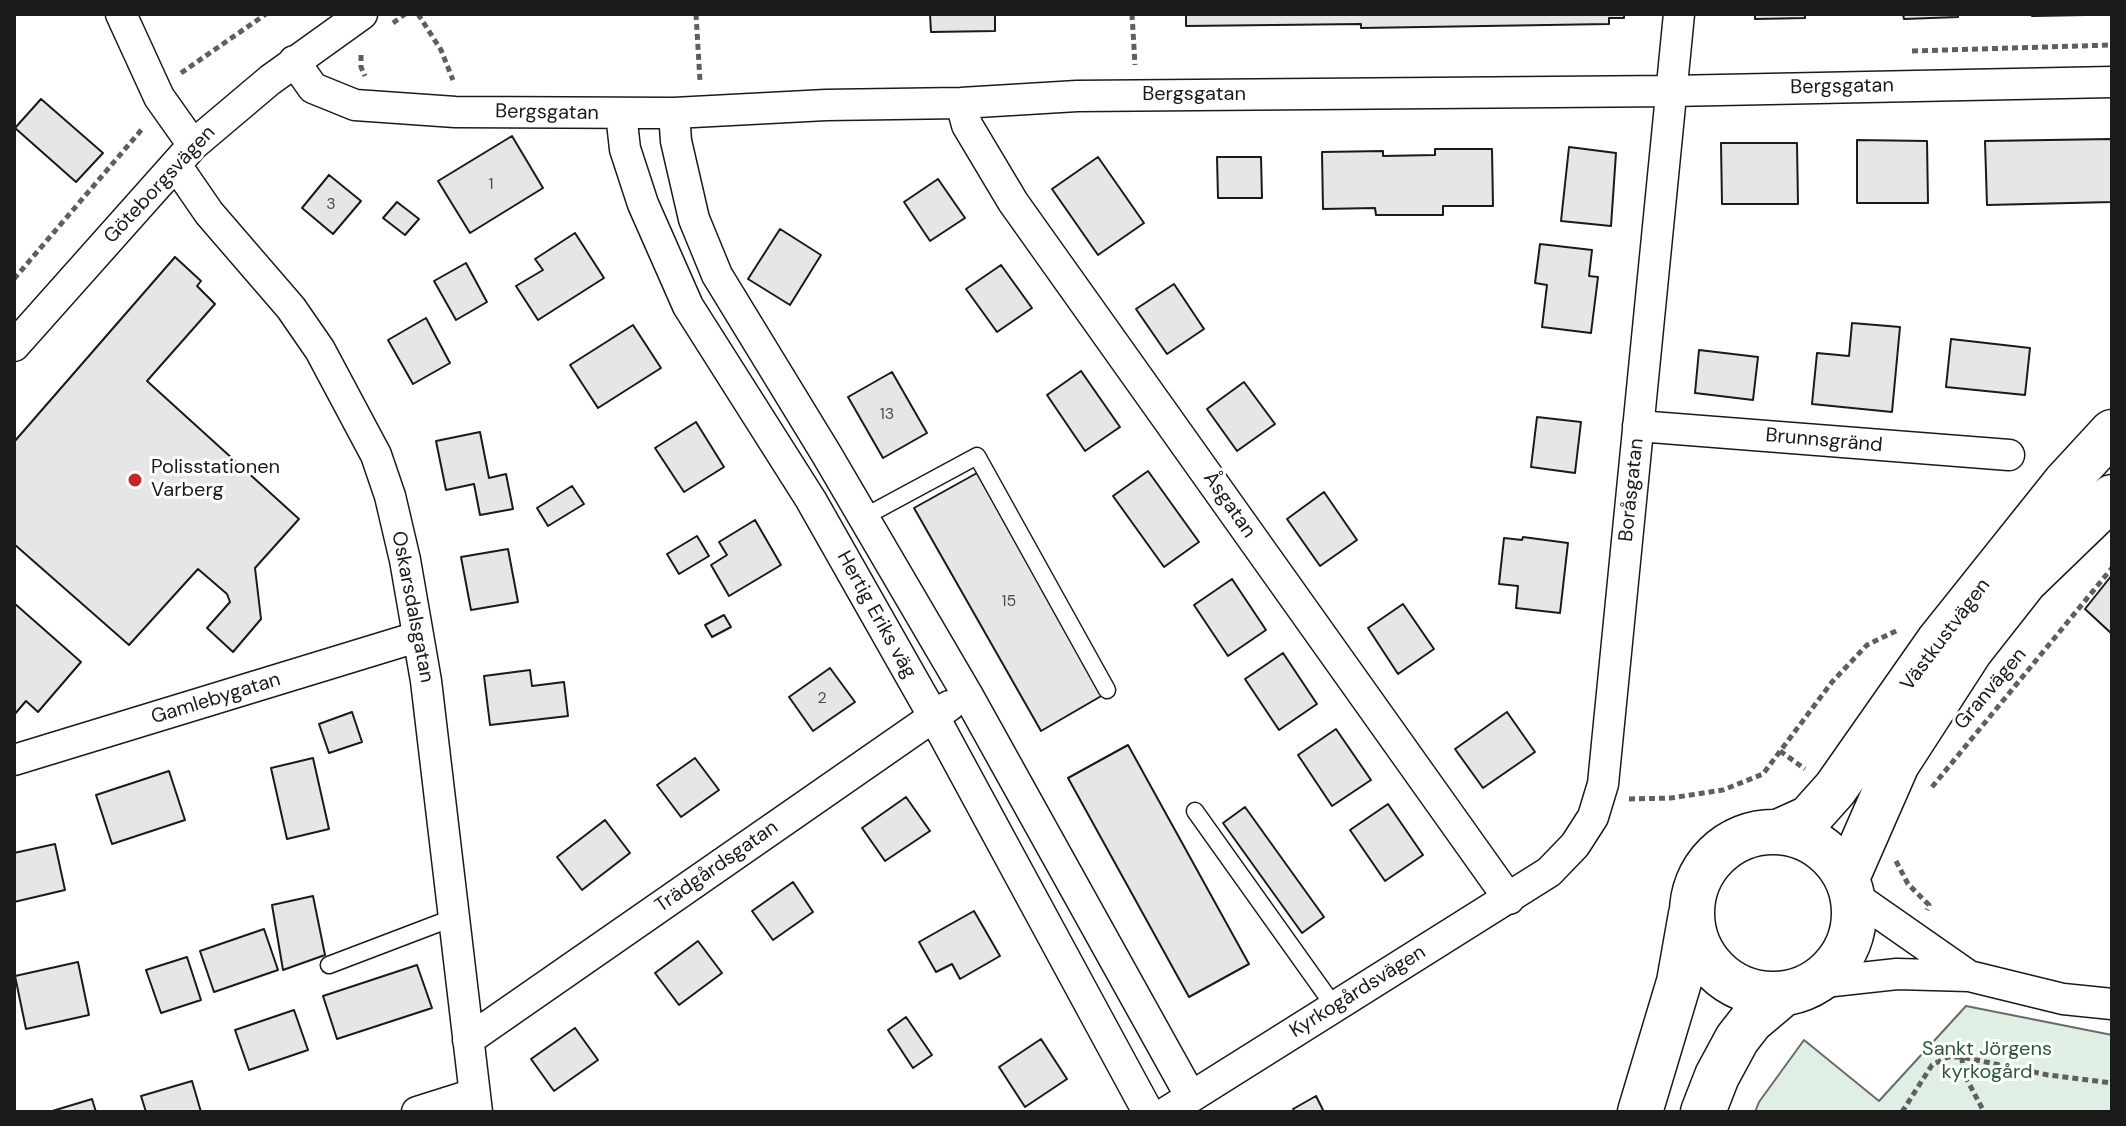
<!DOCTYPE html>
<html>
<head>
<meta charset="utf-8">
<style>
  body { margin:0 }
  #map { position:relative; width:2126px; height:1126px; overflow:hidden; background:#fff; font-family:"DM Sans",sans-serif }
  canvas { display:block }
  .frame { position:absolute; inset:0; border:16px solid #1a1a1a; pointer-events:none }
</style>
</head>
<body>
<div id="map">
<canvas width="2126" height="1126"></canvas>
<div class="frame"></div>
</div>
<script>
const ctx = document.querySelector('canvas').getContext('2d');
ctx.lineJoin = 'round';
function paint(path, color) {
  ctx.fillStyle = color;
  ctx.fill(path, 'evenodd');
}
function toPath(rows) {
  const path = new Path2D();
  for (const r of rows) {
    if (r.length === 3) {
      path.moveTo(r[0] + r[2], r[1]);
      path.arc(r[0], r[1], r[2], 0, 2 * Math.PI);
      continue;
    }
    path.moveTo(r[0], r[1]);
    for (let i = 2; i < r.length; i += 2) path.lineTo(r[i], r[i + 1]);
  }
  return path;
}
function trace(path, color, width, dash) {
  ctx.strokeStyle = color;
  ctx.lineWidth = width;
  ctx.lineCap = dash ? 'butt' : 'round';
  ctx.setLineDash(dash || []);
  ctx.stroke(path);
}
function write(font, color, halo, rows, align = 'center') {
  ctx.font = font + ' "DM Sans",sans-serif';
  ctx.lineWidth = 6;
  ctx.setLineDash([]);
  ctx.textBaseline = 'middle';
  ctx.strokeStyle = halo;
  ctx.fillStyle = color;
  for (const [text, x, y, turn = 0] of rows) {
    ctx.save();
    ctx.translate(x, y);
    ctx.rotate((+turn || 0) * Math.PI / 180);
    ctx.textAlign = isNaN(turn) ? turn : align;
    if (halo) ctx.strokeText(text, 0, 0);
    ctx.fillText(text, 0, 0);
    ctx.restore();
  }
}
const green = toPath([
  [1966,1006,2112,1035,2112,1112,1755,1112,1759,1102,1804,1040,1879,1101,1966,1006]
]);
paint(green, '#e0efe3');
trace(green, '#6a6a6a', 2);
const building = toPath([
  [930,14,995,14,995,31,931,32,930,14],
  [1186,14,1624,14,1624,18,1609,18,1609,24,1361,28,1361,24,1186,26,1186,14],
  [1755,14,1805,14,1805,18,1755,19,1755,14],
  [1903,14,1958,14,1958,17,1904,19,1903,14],
  [2032,14,2086,14,2086,15,2032,16,2032,14],
  [41,99,103,153,76,182,15,128,41,99],
  [512,136,543,188,470,233,438,181,512,136],
  [2112,139,2112,202,1987,205,1985,141,2112,139],
  [1857,140,1927,141,1928,203,1857,203,1857,140],
  [1721,143,1797,143,1798,204,1722,204,1721,143],
  [1569,147,1616,153,1611,226,1561,221,1569,147],
  [1435,149,1492,149,1493,206,1443,206,1443,215,1376,215,1375,208,1323,209,1322,152,1383,151,1383,156,1435,155,1435,149],
  [1098,157,1144,223,1098,255,1052,189,1098,157],
  [1217,157,1261,157,1262,198,1218,198,1217,157],
  [329,175,361,201,333,234,302,208,329,175],
  [938,179,965,218,930,241,904,202,938,179],
  [397,202,419,219,405,235,383,218,397,202],
  [780,229,821,255,790,305,748,279,780,229],
  [575,233,604,278,538,320,516,286,543,270,535,259,575,233],
  [1540,244,1592,250,1589,276,1598,277,1591,333,1542,327,1547,285,1535,283,1540,244],
  [175,257,201,281,197,286,215,304,147,381,299,519,255,568,261,619,233,652,207,628,230,602,227,594,198,569,129,645,14,544,14,442,175,257],
  [466,263,487,302,456,320,434,281,466,263],
  [1001,265,1032,308,997,332,966,289,1001,265],
  [1174,284,1204,329,1167,354,1136,309,1174,284],
  [426,318,450,363,413,384,388,340,426,318],
  [1852,323,1900,327,1892,412,1812,404,1817,353,1849,356,1852,323],
  [633,325,661,368,598,408,570,365,633,325],
  [1951,339,2030,348,2025,395,1946,387,1951,339],
  [1699,350,1758,357,1753,400,1695,393,1699,350],
  [1081,371,1120,427,1085,451,1047,395,1081,371],
  [892,372,927,433,883,458,848,397,892,372],
  [1244,382,1275,424,1237,451,1207,409,1244,382],
  [1537,417,1581,422,1575,473,1531,467,1537,417],
  [696,422,724,467,684,492,655,448,696,422],
  [480,432,489,478,506,474,513,509,480,515,474,484,446,490,436,441,480,432],
  [1148,471,1199,542,1164,567,1113,496,1148,471],
  [977,473,1103,695,1041,731,914,508,977,473],
  [572,486,584,504,548,526,537,508,572,486],
  [1324,492,1357,540,1320,566,1287,519,1324,492],
  [755,520,781,565,729,596,711,565,727,555,719,542,755,520],
  [697,536,709,556,679,574,667,554,697,536],
  [1523,537,1568,543,1560,613,1516,608,1518,586,1499,584,1504,538,1522,540,1523,537],
  [508,549,518,602,471,610,461,557,508,549],
  [2112,575,2112,634,2085,609,2112,575],
  [1232,579,1266,630,1228,656,1194,605,1232,579],
  [14,603,81,662,38,712,26,701,14,715,14,603],
  [1403,604,1434,649,1398,674,1368,628,1403,604],
  [724,615,731,627,712,637,705,625,724,615],
  [1283,653,1317,704,1279,730,1245,679,1283,653],
  [830,668,855,702,813,731,789,697,830,668],
  [530,670,532,686,564,682,568,716,490,725,484,676,530,670],
  [352,712,362,742,329,753,319,724,352,712],
  [1507,712,1535,752,1483,788,1455,749,1507,712],
  [1336,729,1371,780,1332,806,1298,755,1336,729],
  [1128,745,1249,964,1189,997,1068,778,1128,745],
  [313,758,329,829,287,839,271,768,313,758],
  [695,758,719,790,681,817,657,785,695,758],
  [169,771,185,820,112,844,96,795,169,771],
  [906,797,930,831,885,861,862,828,906,797],
  [1388,804,1423,855,1385,881,1350,830,1388,804],
  [1245,807,1324,917,1302,933,1223,823,1245,807],
  [605,820,630,853,582,890,557,857,605,820],
  [55,844,65,890,14,902,14,853,55,844],
  [793,882,813,912,773,940,752,911,793,882],
  [313,896,325,955,283,970,272,905,313,896],
  [974,911,1000,956,960,979,952,964,936,972,919,942,974,911],
  [264,929,278,970,214,992,200,951,264,929],
  [698,941,722,973,679,1005,655,973,698,941],
  [187,957,201,1000,161,1013,146,970,187,957],
  [78,962,89,1015,26,1029,15,976,78,962],
  [417,965,432,1008,337,1039,323,996,417,965],
  [294,1010,308,1050,249,1070,235,1030,294,1010],
  [906,1017,932,1055,913,1068,888,1030,906,1017],
  [575,1028,598,1060,554,1091,531,1059,575,1028],
  [1041,1039,1067,1079,1025,1107,999,1067,1041,1039],
  [192,1081,201,1112,146,1112,141,1096,192,1081],
  [1316,1096,1324,1112,1295,1112,1293,1109,1316,1096],
  [92,1099,96,1112,49,1112,92,1099]
]);
paint(building, '#e6e6e6');
trace(building, '#1a1a1a', 2);
const lane = toPath([
  [864,517,977,456,1107,690],
  [1195,811,1334,1006],
  [329,965,455,917]
]);
const street = toPath([
  [121,14,159,97,193,145],
  [294,61,313,88,355,105,455,112,674,113,826,105,961,103,1077,96,1671,91,2112,82],
  [961,103,967,125,1013,202,1509,899],
  [621,113,625,149,643,204,688,306,811,500,934,717,1148,1112],
  [674,113,676,141,694,219,717,275,827,455,967,694,1191,1097],
  [176,165,209,213,291,308,320,350,376,455,390,496,405,560,426,681,477,1112],
  [14,346,193,145,270,80,362,14],
  [1638,426,2009,455],
  [14,760,417,637],
  [1853,895,1969,976],
  [1815,983,1897,974,1969,976,2063,999,2112,1004],
  [468,1040,949,706],
  [417,1112,474,1094],
  [1167,1112,1549,872,1575,845,1593,817,1603,784,1679,14]
]);
const secondary = toPath([
  [1778,832,1809,818,1835,789,1938,642,2065,483,2112,432],
  [1773,913,81],
  [1847,878,1897,764,1970,651,2025,581,2112,497],
  [1640,1112,1679,982,1691,914],
  [1703,1112,1717,1076,1737,1039,1751,1021,1783,994]
]);
trace(lane, '#1a1a1a', 19);
trace(street, '#1a1a1a', 33);
trace(secondary, '#1a1a1a', 47);
trace(toPath([
  [418,14,441,50,453,80],
  [696,14,700,81],
  [1132,14,1135,65],
  [393,23,405,14],
  [1912,51,2112,45],
  [361,55,361,67,365,76],
  [181,73,266,14],
  [14,279,143,128],
  [1780,751,1805,769],
  [1932,787,2112,568],
  [1629,799,1671,798,1723,790,1763,774,1832,682,1867,645,1898,630],
  [1896,861,1908,884,1929,905,1927,910],
  [1962,1057,1963,1072,1984,1112],
  [1902,1112,1932,1065,1948,1057,1962,1057,2048,1075,2112,1083]
]), '#5f5f5f', 5, [6, 4]);
trace(lane, '#fff', 16);
trace(street, '#fff', 30);
trace(secondary, '#fff', 44);
for (const [x, y, r, color] of [
  [135,480,8,"#c62828"]
]) {
  const dot = new Path2D();
  dot.arc(x, y, r, 0, 2 * Math.PI);
  ctx.fillStyle = color;
  ctx.fill(dot);
  trace(dot, '#fff', 3);
}
write('16px', '#4d4d4d', null, [
  ["1",491,185],
  ["3",331,205],
  ["13",887,415],
  ["15",1009,602],
  ["2",822,699]
]);
write('20px', '#1a1a1a', '#fff', [
  ["Bergsgatan",1842,87,-1],
  ["Bergsgatan",1194,95],
  ["Bergsgatan",547,113,1],
  ["Göteborgsvägen",160,185,-47],
  ["Brunnsgränd",1824,441,5],
  ["Boråsgatan",1632,490,-84],
  ["Åsgatan",1229,505,55],
  ["Oskarsdalsgatan",412,607,79],
  ["Hertig Eriks väg",876,615,61],
  ["Västkustvägen",1946,635,-53],
  ["Granvägen",1991,689,-50],
  ["Gamlebygatan",216,699,-17],
  ["Trädgårdsgatan",717,867,-35],
  ["Kyrkogårdsvägen",1358,992,-32]
]);
write('20px', '#1a1a1a', '#fff', [
  ["Polisstationen",151,468],
  ["Varberg",151,491]
], 'left');
write('20px', '#2b5a34', '#fff', [
  ["Sankt Jörgens",1987,1050],
  ["kyrkogård",1987,1073]
]);
</script>
</body>
</html>
